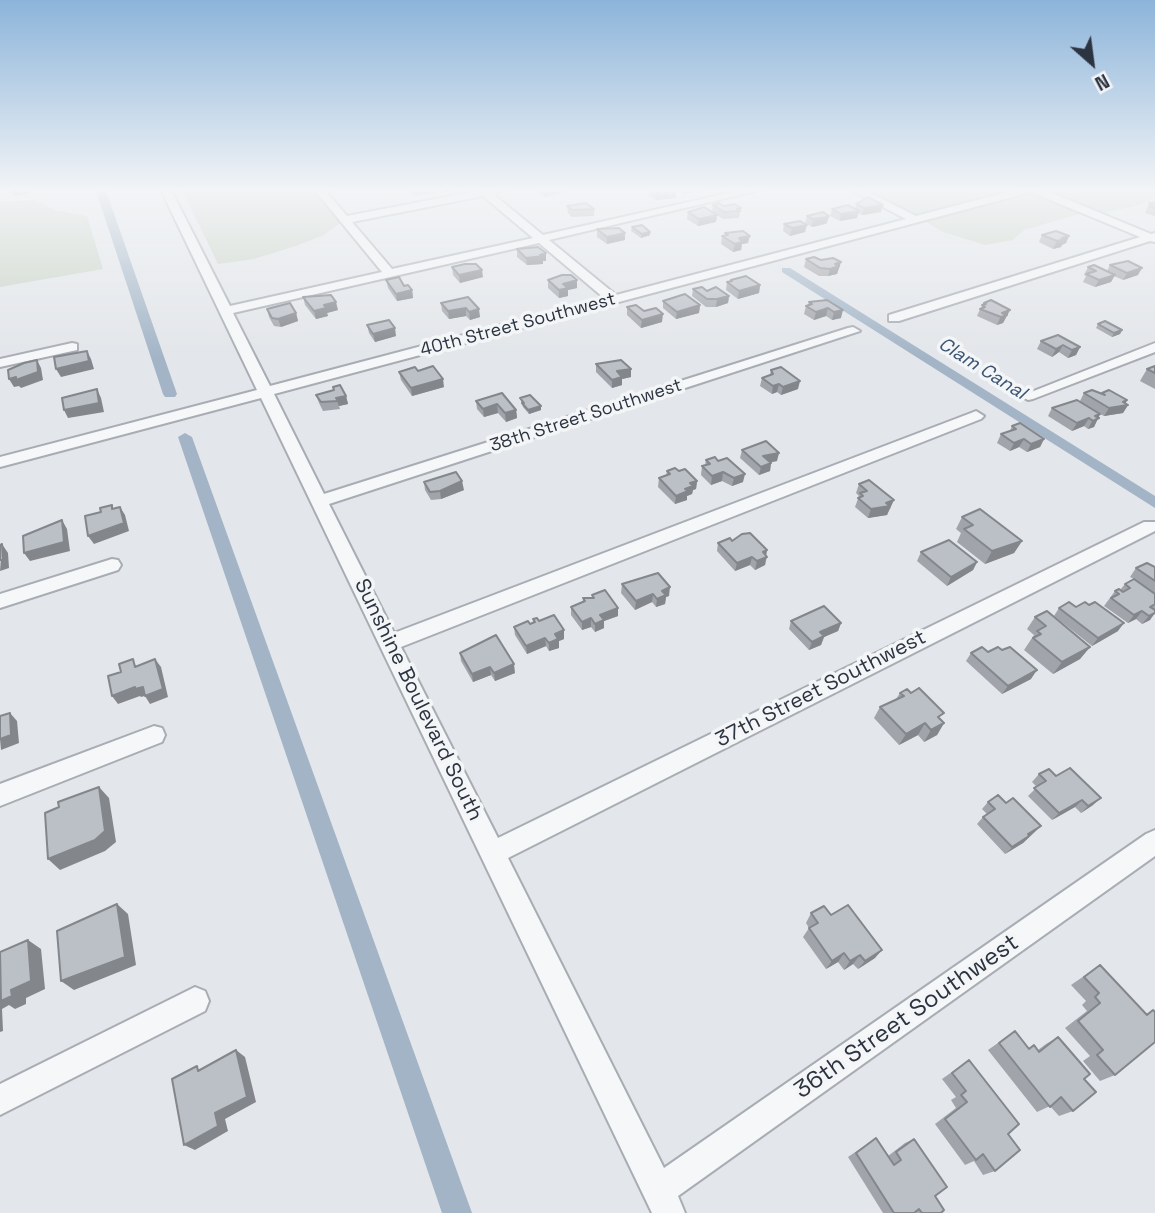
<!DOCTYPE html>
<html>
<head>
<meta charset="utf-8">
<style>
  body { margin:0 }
  #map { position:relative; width:1155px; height:1213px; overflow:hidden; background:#e3e6ea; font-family:"Space Grotesk",sans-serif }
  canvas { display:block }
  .north { position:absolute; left:1057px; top:28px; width:70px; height:70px; -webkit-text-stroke:5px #f3f5f7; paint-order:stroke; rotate:152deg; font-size:19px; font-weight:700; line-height:28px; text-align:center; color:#2c3441 }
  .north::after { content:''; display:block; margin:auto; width:24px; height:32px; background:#2c3441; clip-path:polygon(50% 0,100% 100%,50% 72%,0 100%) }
</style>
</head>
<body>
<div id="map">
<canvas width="1155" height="1213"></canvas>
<div class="north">N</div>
</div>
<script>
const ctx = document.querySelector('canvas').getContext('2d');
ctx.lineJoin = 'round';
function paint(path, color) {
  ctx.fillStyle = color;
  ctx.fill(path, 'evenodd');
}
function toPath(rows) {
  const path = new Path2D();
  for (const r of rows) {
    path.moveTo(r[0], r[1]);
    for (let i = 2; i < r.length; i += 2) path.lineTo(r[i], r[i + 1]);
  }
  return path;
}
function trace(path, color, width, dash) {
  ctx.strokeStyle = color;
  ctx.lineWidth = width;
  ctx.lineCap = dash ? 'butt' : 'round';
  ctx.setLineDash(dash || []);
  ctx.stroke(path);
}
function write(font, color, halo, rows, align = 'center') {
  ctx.font = font + ' "Space Grotesk",sans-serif';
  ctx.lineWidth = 7;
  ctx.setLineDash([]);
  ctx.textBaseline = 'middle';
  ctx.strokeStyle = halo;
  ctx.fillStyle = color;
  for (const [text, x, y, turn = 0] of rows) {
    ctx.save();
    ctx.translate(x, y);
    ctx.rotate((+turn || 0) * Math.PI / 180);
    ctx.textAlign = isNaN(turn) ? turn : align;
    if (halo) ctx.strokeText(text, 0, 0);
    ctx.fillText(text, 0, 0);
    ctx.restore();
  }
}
paint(toPath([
  [181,188,314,188,343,221,324,235,296,246,254,259,218,264],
  [858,188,1155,188,1155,199,1136,206,1098,214,1079,214,1024,230,1013,240,985,245,943,232,892,202],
  [34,200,55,210,87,216,103,269,0,287,0,202]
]), '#c9d3c5');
paint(toPath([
  [95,188,105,188,177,394,175,397,165,397,163,394,95,188],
  [782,268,790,268,1155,496,1155,508,782,272,782,268],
  [185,433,192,437,472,1213,442,1213,178,437,185,433]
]), '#a2b4c6');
const minor = toPath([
  [160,188,170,188,230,306,382,272,313,188,323,188,347,216,477,191,475,188,511,188,493,194,543,235,751,188,769,188,549,240,616,295,906,219,847,188,860,188,916,216,1023,188,1040,188,1151,234,1155,233,1155,242,1150,241,899,321,889,321,889,315,1140,237,1031,192,274,394,324,494,848,328,853,327,860,331,329,504,394,633,971,413,976,411,984,416,981,419,401,647,498,838,1144,522,1155,522,1155,531,508,858,664,1168,1146,834,1155,830,1155,856,678,1196,685,1213,652,1213,261,398,0,467,0,457,257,390,160,188],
  [483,196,533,238,392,269,352,222,483,196],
  [539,243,604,298,270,386,233,313,539,243],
  [72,343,77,344,77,350,0,367,0,359,72,343],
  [1155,343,1155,352,1033,399,1028,400,1021,396,1155,343],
  [112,559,118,560,121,565,118,570,0,608,0,594,112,559],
  [154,726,162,728,165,735,162,742,0,806,0,784,154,726],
  [195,987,205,991,209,1001,205,1011,0,1115,0,1084,195,987]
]);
trace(minor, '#a8adb4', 4);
paint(minor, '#f6f7f9');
paint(toPath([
  [409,188,433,188,433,194,414,195,409,191],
  [535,188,561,188,561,193,544,197,536,190],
  [679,188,699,188,699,191,684,194,679,191],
  [649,189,676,198,656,200,648,196],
  [1155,202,1155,216,1145,213,1149,203],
  [856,204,881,212,862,215,858,213,857,218,840,221,830,216,832,209,855,209],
  [713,205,741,208,739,218,723,219,717,215,716,222,698,226,687,219,688,212,712,211],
  [567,206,594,209,594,216,572,217,568,213],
  [807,216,827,223,825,224,812,227,805,223],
  [784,224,805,232,790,236,783,231],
  [632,227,650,235,641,238,631,231],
  [597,229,625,240,607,244,597,237],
  [725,233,748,243,742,244,741,250,733,252,721,244,722,236,725,236],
  [1042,235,1069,236,1066,243,1062,245,1061,247,1053,249,1039,242],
  [517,249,546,253,546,261,543,261,543,264,527,265,517,257],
  [806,259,821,260,841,262,837,274,828,276,819,276,804,267],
  [1110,265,1138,275,1123,280,1114,276,1111,282,1095,287,1083,282,1086,276,1084,275,1088,267,1107,271],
  [452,267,483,277,460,283,453,275],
  [386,280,412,290,413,298,397,301,388,288],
  [548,280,577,288,568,290,568,296,559,298,548,288],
  [731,280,760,285,759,293,738,299,726,290,727,282,730,282],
  [693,289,729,296,728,303,716,307,706,307,692,296],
  [303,297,338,310,327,313,328,316,316,319,305,305],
  [468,297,480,317,470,320,466,316,449,319,442,311,441,303],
  [827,300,841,318,832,320,826,316,814,320,804,314,806,306,808,305,809,302],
  [663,301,700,305,699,313,676,319,663,308],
  [984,303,1010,310,1003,323,997,325,977,316,980,309],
  [627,307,644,311,662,322,641,328,627,315],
  [267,309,296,313,298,321,281,327,274,326,269,317],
  [1098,324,1122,330,1120,334,1112,337,1096,328],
  [367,325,396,336,375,342,369,333],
  [1041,341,1080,347,1076,355,1068,358,1059,352,1052,357,1037,349],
  [596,364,631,377,622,379,622,385,612,388,596,372],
  [1155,366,1155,389,1140,381,1147,369],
  [771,370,798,389,781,395,777,392,772,394,760,386,762,378,770,375],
  [399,372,444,387,412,396,401,380],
  [333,387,346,396,348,404,339,406,340,409,323,411,319,403,316,395,334,390],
  [502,393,516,410,517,418,506,422,498,413,484,417,477,409,476,401],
  [1084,393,1102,394,1127,400,1125,404,1128,405,1123,413,1104,416,1100,414,1094,427,1088,429,1084,426,1072,431,1048,416,1052,408,1080,401],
  [520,398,541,410,529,414,523,407],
  [1012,426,1044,439,1040,447,1027,452,1019,447,1010,451,997,443,1001,434,1010,431],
  [742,450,777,461,771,462,770,471,759,475,740,458],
  [706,460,743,482,732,486,722,481,711,485,701,475,702,466,705,465],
  [667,471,679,471,697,481,696,489,693,490,692,494,687,496,687,500,675,504,658,487,659,478,666,476],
  [424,482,464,490,441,499,431,500,425,490],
  [859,484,891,508,889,509,887,515,868,518,855,507,859,496,856,493],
  [962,517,1022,541,1014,553,985,564,957,542,961,533,956,529],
  [732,541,767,557,765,565,755,570,750,565,735,571,717,551,718,543],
  [921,552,977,562,973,570,947,586,917,561],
  [1155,567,1155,609,1150,620,1142,624,1136,619,1128,623,1104,606,1115,591,1120,590,1125,584,1134,579,1130,577,1136,568],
  [622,584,669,596,666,597,665,604,656,607,652,602,635,610,621,593],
  [592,595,618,608,618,616,604,621,604,628,595,632,591,627,582,630,571,615,571,607,583,602,583,598,592,598],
  [1076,607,1118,631,1092,646,1054,616,1059,608],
  [1035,617,1090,647,1080,659,1053,674,1024,650,1034,635,1027,629],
  [533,619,539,621,564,639,559,641,559,648,549,651,546,646,527,654,515,635,514,627,533,623],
  [791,621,841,623,838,631,824,637,821,645,809,650,789,629],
  [988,652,1031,679,1002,694,966,661,971,653],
  [460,653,515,673,495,681,491,675,473,682,461,661],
  [900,693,940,719,944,723,937,735,924,742,918,735,899,745,874,718,880,707,896,699],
  [1039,774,1056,776,1093,805,1081,813,1075,807,1052,820,1028,796,1037,787,1032,782],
  [988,802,1006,803,1041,826,1023,843,1005,854,977,824,983,817,987,814,982,809],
  [811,913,831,915,875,958,858,969,853,964,844,970,838,962,826,969,803,937,809,928,806,923],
  [1100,965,1146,1014,1153,1010,1115,1075,1100,1081,1083,1061,1090,1056,1065,1028,1087,1011,1082,1005,1086,1001,1071,985],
  [1015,1031,1029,1048,1034,1045,1038,1050,1046,1044,1058,1037,1084,1079,1073,1111,1059,1116,1050,1106,1037,1112,988,1050],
  [969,1060,1008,1134,995,1171,983,1175,974,1161,965,1165,935,1124,956,1108,951,1100,956,1097,942,1079],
  [876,1138,888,1156,905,1143,914,1139,941,1213,883,1213,848,1157]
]), '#a1a4aa');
paint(toPath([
  [16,188,29,188,30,193,14,196,10,189],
  [413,188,433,188,433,194,414,195],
  [443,188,451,188,451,191,444,192],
  [552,188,561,188,561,193,544,197,544,190],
  [685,188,699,188,699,191,684,194],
  [676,191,676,198,656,200,656,194],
  [883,205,881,212,862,215,864,208],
  [859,211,857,218,840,221,841,214],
  [717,215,716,222,698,226,699,219],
  [829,216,827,223,825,224,812,227,813,219],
  [807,225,805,232,790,236,792,228],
  [650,232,650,235,641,238,642,234],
  [625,233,625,240,607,244,607,237],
  [750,236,748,243,742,244,741,250,733,252,735,244,739,238],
  [1069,236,1066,243,1062,245,1061,247,1053,249,1057,241,1062,238],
  [546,253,546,261,543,261,543,264,527,265,526,258],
  [841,262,837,274,828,276,830,269,835,264],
  [1142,268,1138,275,1123,280,1127,273],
  [482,270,483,277,460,283,459,275],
  [1115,275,1111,282,1095,287,1099,280],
  [577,280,577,288,568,290,568,296,559,298,559,290,563,284],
  [760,285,759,293,738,299,739,291],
  [412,290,413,298,397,301,396,294],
  [729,296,728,303,716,307,717,299],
  [336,302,338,310,327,313,328,316,316,319,314,311,324,305],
  [700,305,699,313,676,319,677,312],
  [466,308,466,316,449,319,448,311],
  [828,308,826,316,814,320,816,312],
  [479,309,480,317,470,320,469,312],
  [843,310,841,318,832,320,834,312],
  [1010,310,1003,323,997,325,1002,313],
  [296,313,298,321,281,327,278,319],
  [663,314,662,322,641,328,642,320],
  [395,328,396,336,375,342,373,334],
  [1122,330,1120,334,1112,337,1114,333],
  [1063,345,1059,352,1052,357,1056,349],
  [1080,347,1076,355,1068,358,1072,350],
  [87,351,91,359,94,369,61,377,56,369],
  [37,360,41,368,43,380,21,388,19,386,14,387,9,379],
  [631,369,631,377,622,379,622,385,612,388,612,380,617,371],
  [443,379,444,387,412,396,411,388],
  [800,381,798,389,781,395,783,387],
  [779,384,777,392,772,394,773,386],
  [97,389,101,398,104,412,68,418,64,410],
  [346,396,348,404,339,406,336,398],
  [1127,400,1124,406,1128,405,1123,413,1104,416,1109,408],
  [497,404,498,413,484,417,483,409],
  [541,406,541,410,529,414,528,410],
  [516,410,517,418,506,422,505,413],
  [1100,414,1094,427,1088,429,1095,416],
  [1089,418,1084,426,1072,431,1077,423],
  [1024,439,1019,447,1010,451,1014,443],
  [1044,439,1040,447,1027,452,1031,444],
  [779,453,777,461,762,464,763,456],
  [771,463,770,471,759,475,761,467],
  [723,472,722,481,711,485,712,476],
  [745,474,743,482,732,486,734,478],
  [462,481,464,490,441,499,440,491],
  [697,481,696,489,693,490,692,494,687,496,687,500,675,504,676,496,685,489,690,483],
  [894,500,887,515,868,518,871,509],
  [120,507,125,515,129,531,94,544,88,536],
  [62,520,67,529,70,551,30,561,24,553],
  [1022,541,1014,553,985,564,992,551],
  [2,544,8,553,9,568,0,571],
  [767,550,765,565,755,570,757,561,763,552],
  [752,557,750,565,735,571,737,563],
  [977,562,973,570,947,586,951,577],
  [670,587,669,596,666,597,665,604,656,607,657,599,662,591],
  [653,594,652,602,635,610,636,601],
  [618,608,618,616,604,621,604,628,595,632,595,624,600,615],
  [1142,611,1136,619,1128,623,1134,615],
  [1155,613,1150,620,1142,624,1149,616],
  [591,618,591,627,582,630,582,622],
  [841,623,838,631,824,637,821,645,809,650,812,642,820,632],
  [1124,623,1118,631,1092,646,1098,638],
  [564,630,564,639,559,641,559,648,549,651,549,643,555,634],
  [545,638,546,646,527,654,526,646],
  [1090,647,1080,659,1053,674,1062,662],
  [155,659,161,667,168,697,150,704,145,696],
  [514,664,515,673,495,681,494,673],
  [490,667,491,675,473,682,472,674],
  [1037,670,1031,679,1002,694,1008,686],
  [135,687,143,687,148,695,141,697,140,696,118,704,112,696],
  [10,713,17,721,19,743,1,750,0,739],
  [925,723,918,735,899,745,906,734],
  [944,723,937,735,924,742,931,730],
  [99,787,109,798,116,842,105,851,60,870,48,859],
  [1101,798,1093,805,1081,813,1088,806],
  [1082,800,1075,807,1052,820,1059,813],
  [1041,826,1023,843,1005,854,1028,834],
  [117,904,128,914,136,965,74,990,61,981],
  [28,940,41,949,45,989,26,998,26,1004,15,1009,9,1005,2,1009,3,1031,0,1032,0,994,11,990],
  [882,950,875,958,858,969,865,961],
  [844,953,838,962,826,969,832,961],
  [860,955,853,964,844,970,850,961],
  [236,1050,245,1057,256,1102,225,1119,228,1131,195,1150,184,1145,215,1113]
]), '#83868b');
const building = toPath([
  [653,188,669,188,676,191,656,194,649,189,653,188],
  [868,197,883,205,864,208,856,204,868,197],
  [1155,202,1155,208,1149,206,1153,205,1149,203,1155,202],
  [586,203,594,209,572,210,567,206,586,203],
  [719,203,724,206,734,204,741,208,737,209,740,211,724,212,713,205,719,203],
  [848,205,859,211,841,214,832,209,848,205],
  [704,207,717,215,699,219,688,212,704,207],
  [823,212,829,216,827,217,813,219,807,216,823,212],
  [800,221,807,225,792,228,784,224,800,221],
  [642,225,650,232,642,234,632,227,642,225],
  [619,228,625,233,607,237,597,229,619,228],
  [743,231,750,236,739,238,742,242,735,244,722,236,728,235,725,233,743,231],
  [1056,231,1069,236,1062,238,1064,239,1057,241,1042,235,1056,231],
  [538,247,546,253,540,255,543,256,526,258,517,249,538,247],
  [814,257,821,260,833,258,841,262,835,264,839,266,830,269,820,268,806,259,814,257],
  [1128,261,1142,268,1127,273,1110,265,1128,261],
  [465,264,476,264,482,270,459,275,452,267,465,264],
  [1094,265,1115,275,1099,280,1086,274,1096,271,1088,267,1094,265],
  [562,275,571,275,577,280,563,284,568,288,559,290,548,280,562,275],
  [746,276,760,285,739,291,727,282,732,281,731,280,746,276],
  [399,277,404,286,408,285,412,290,396,294,386,280,399,277],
  [702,287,707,291,716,287,729,296,717,299,707,299,693,289,702,287],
  [685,294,700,305,677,312,663,301,685,294],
  [331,295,336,302,324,305,326,308,314,311,303,297,331,295],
  [468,297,479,309,469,312,466,308,448,311,441,303,468,297],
  [827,300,843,310,834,312,828,308,816,312,806,306,812,304,809,302,827,300],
  [991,300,1010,310,1002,313,1007,315,1001,317,980,309,985,307,982,305,986,304,984,303,991,300],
  [290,303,296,313,278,319,272,318,267,309,290,303],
  [636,305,644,311,656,308,663,314,642,320,627,307,636,305],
  [389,320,395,328,373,334,367,325,389,320],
  [1105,321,1122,330,1114,333,1098,324,1105,321],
  [1058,335,1080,347,1072,350,1063,345,1056,349,1041,341,1058,335],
  [87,351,89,361,56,369,54,357,87,351],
  [37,360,38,372,16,380,16,377,9,379,8,370,24,363,37,360],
  [621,360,631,369,617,371,622,377,612,380,596,364,621,360],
  [433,366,443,379,411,388,399,372,415,367,418,371,433,366],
  [1155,366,1155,373,1147,369,1155,366],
  [781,367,800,381,783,387,779,384,773,386,762,378,773,374,771,370,781,367],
  [340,385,346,396,336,398,338,401,321,402,316,395,334,390,333,387,340,385],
  [97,389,99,403,64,410,62,398,97,389],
  [1092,390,1105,395,1102,393,1109,390,1127,400,1123,402,1128,405,1109,408,1084,393,1092,390],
  [502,393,516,410,505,413,497,404,483,409,476,401,502,393],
  [530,395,541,406,528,410,522,403,524,403,520,398,530,395],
  [1077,400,1100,414,1095,416,1099,418,1093,421,1089,418,1077,423,1052,408,1077,400],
  [1020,423,1044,439,1031,444,1024,439,1014,443,1001,434,1016,429,1012,426,1020,423],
  [766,441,779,453,763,456,771,463,761,467,742,450,766,441],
  [715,457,718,461,727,458,745,474,734,478,723,472,712,476,702,466,710,464,706,460,715,457],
  [675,468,679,471,685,469,697,481,690,483,693,486,685,489,688,491,676,496,659,478,670,474,667,471,675,468],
  [456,472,462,481,440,491,430,492,424,482,456,472],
  [869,480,894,500,886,503,890,506,871,509,858,498,863,496,860,493,867,491,859,484,869,480],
  [112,505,112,509,120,507,124,523,88,536,85,516,101,512,100,508,112,505],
  [980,509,1022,541,992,551,964,529,973,525,962,517,980,509],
  [62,520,64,542,24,553,23,536,62,520],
  [750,533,767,550,763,552,767,557,757,561,752,557,737,563,718,543,730,538,732,541,742,534,750,533],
  [949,540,977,562,951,577,921,552,949,540],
  [2,544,3,560,0,560,0,545,2,544],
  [1147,563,1155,567,1155,581,1136,568,1147,563],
  [658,573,670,587,662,591,666,595,657,599,653,594,636,601,622,584,658,573],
  [1134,579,1155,594,1155,604,1150,607,1155,610,1155,613,1149,616,1142,611,1134,615,1111,598,1119,594,1115,591,1119,589,1123,592,1130,588,1125,584,1134,579],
  [605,590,618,608,600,615,604,620,595,624,591,618,582,622,571,607,585,601,583,598,594,598,592,595,605,590],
  [1069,602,1076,607,1085,602,1089,605,1095,602,1124,623,1098,638,1059,608,1069,602],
  [824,606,841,623,820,632,824,636,812,642,791,621,824,606],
  [1047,611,1090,647,1062,662,1033,638,1041,634,1037,631,1046,626,1035,617,1047,611],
  [554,615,564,630,555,634,558,639,549,643,545,638,526,646,514,627,528,621,530,624,535,622,533,619,537,618,539,621,554,615],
  [496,635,514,664,494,673,490,667,472,674,460,653,496,635],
  [982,647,988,652,998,647,1002,650,1010,647,1037,670,1008,686,971,653,982,647],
  [133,659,135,667,155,659,163,689,145,696,143,687,135,689,135,687,112,696,108,676,121,672,119,664,133,659],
  [919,688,944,713,938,717,944,723,931,730,925,723,906,734,880,707,904,696,900,693,907,689,911,693,919,688],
  [10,713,11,735,0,739,0,716,10,713],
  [1070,768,1101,798,1088,806,1082,800,1059,813,1034,788,1046,781,1039,774,1049,769,1056,776,1070,768],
  [99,787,105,831,95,840,48,859,45,813,59,807,58,802,99,787],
  [998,795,1006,803,1013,798,1041,826,1028,834,1029,836,1012,847,983,817,995,809,988,802,998,795],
  [117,904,125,957,61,981,57,931,117,904],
  [848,905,882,950,865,961,860,955,850,961,844,953,832,961,809,928,818,923,811,913,824,906,831,915,848,905],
  [28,940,31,981,11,990,12,996,1,1001,0,952,28,940],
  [1100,965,1147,1015,1153,1010,1155,1012,1155,1042,1115,1075,1097,1055,1103,1050,1078,1021,1100,1003,1095,997,1099,993,1084,977,1100,965],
  [1015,1031,1029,1049,1034,1045,1039,1052,1058,1037,1090,1074,1084,1079,1096,1092,1073,1111,1061,1097,1050,1107,999,1043,1015,1031],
  [236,1050,247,1097,215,1113,218,1126,184,1145,172,1079,197,1066,198,1071,236,1050],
  [969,1060,1019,1124,1008,1134,1020,1150,995,1171,983,1154,976,1160,945,1119,967,1102,961,1095,966,1091,952,1073,969,1060],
  [876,1138,894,1165,901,1160,896,1152,914,1139,947,1187,935,1196,944,1210,941,1213,922,1213,919,1209,914,1213,894,1213,856,1153,876,1138]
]);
paint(building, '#bbbfc6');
trace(building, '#83868b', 2);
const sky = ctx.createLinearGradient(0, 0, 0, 358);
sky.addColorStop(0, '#8cb4da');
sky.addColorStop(0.53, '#f2f4f6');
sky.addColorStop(1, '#f2f4f600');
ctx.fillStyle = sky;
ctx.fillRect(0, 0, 1155, 358);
write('18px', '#2c3441', '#f3f5f7', [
  ["40th Street Southwest",518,325,-15],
  ["38th Street Southwest",586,416,-18]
]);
write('italic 19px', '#3a5471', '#f3f5f7', [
  ["Clam Canal",982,369,32]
]);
write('21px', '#2c3441', '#f3f5f7', [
  ["37th Street Southwest",821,689,-27],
  ["Sunshine Boulevard South",418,700,64]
]);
write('24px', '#2c3441', '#f3f5f7', [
  ["36th Street Southwest",907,1017,-35]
]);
</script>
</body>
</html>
